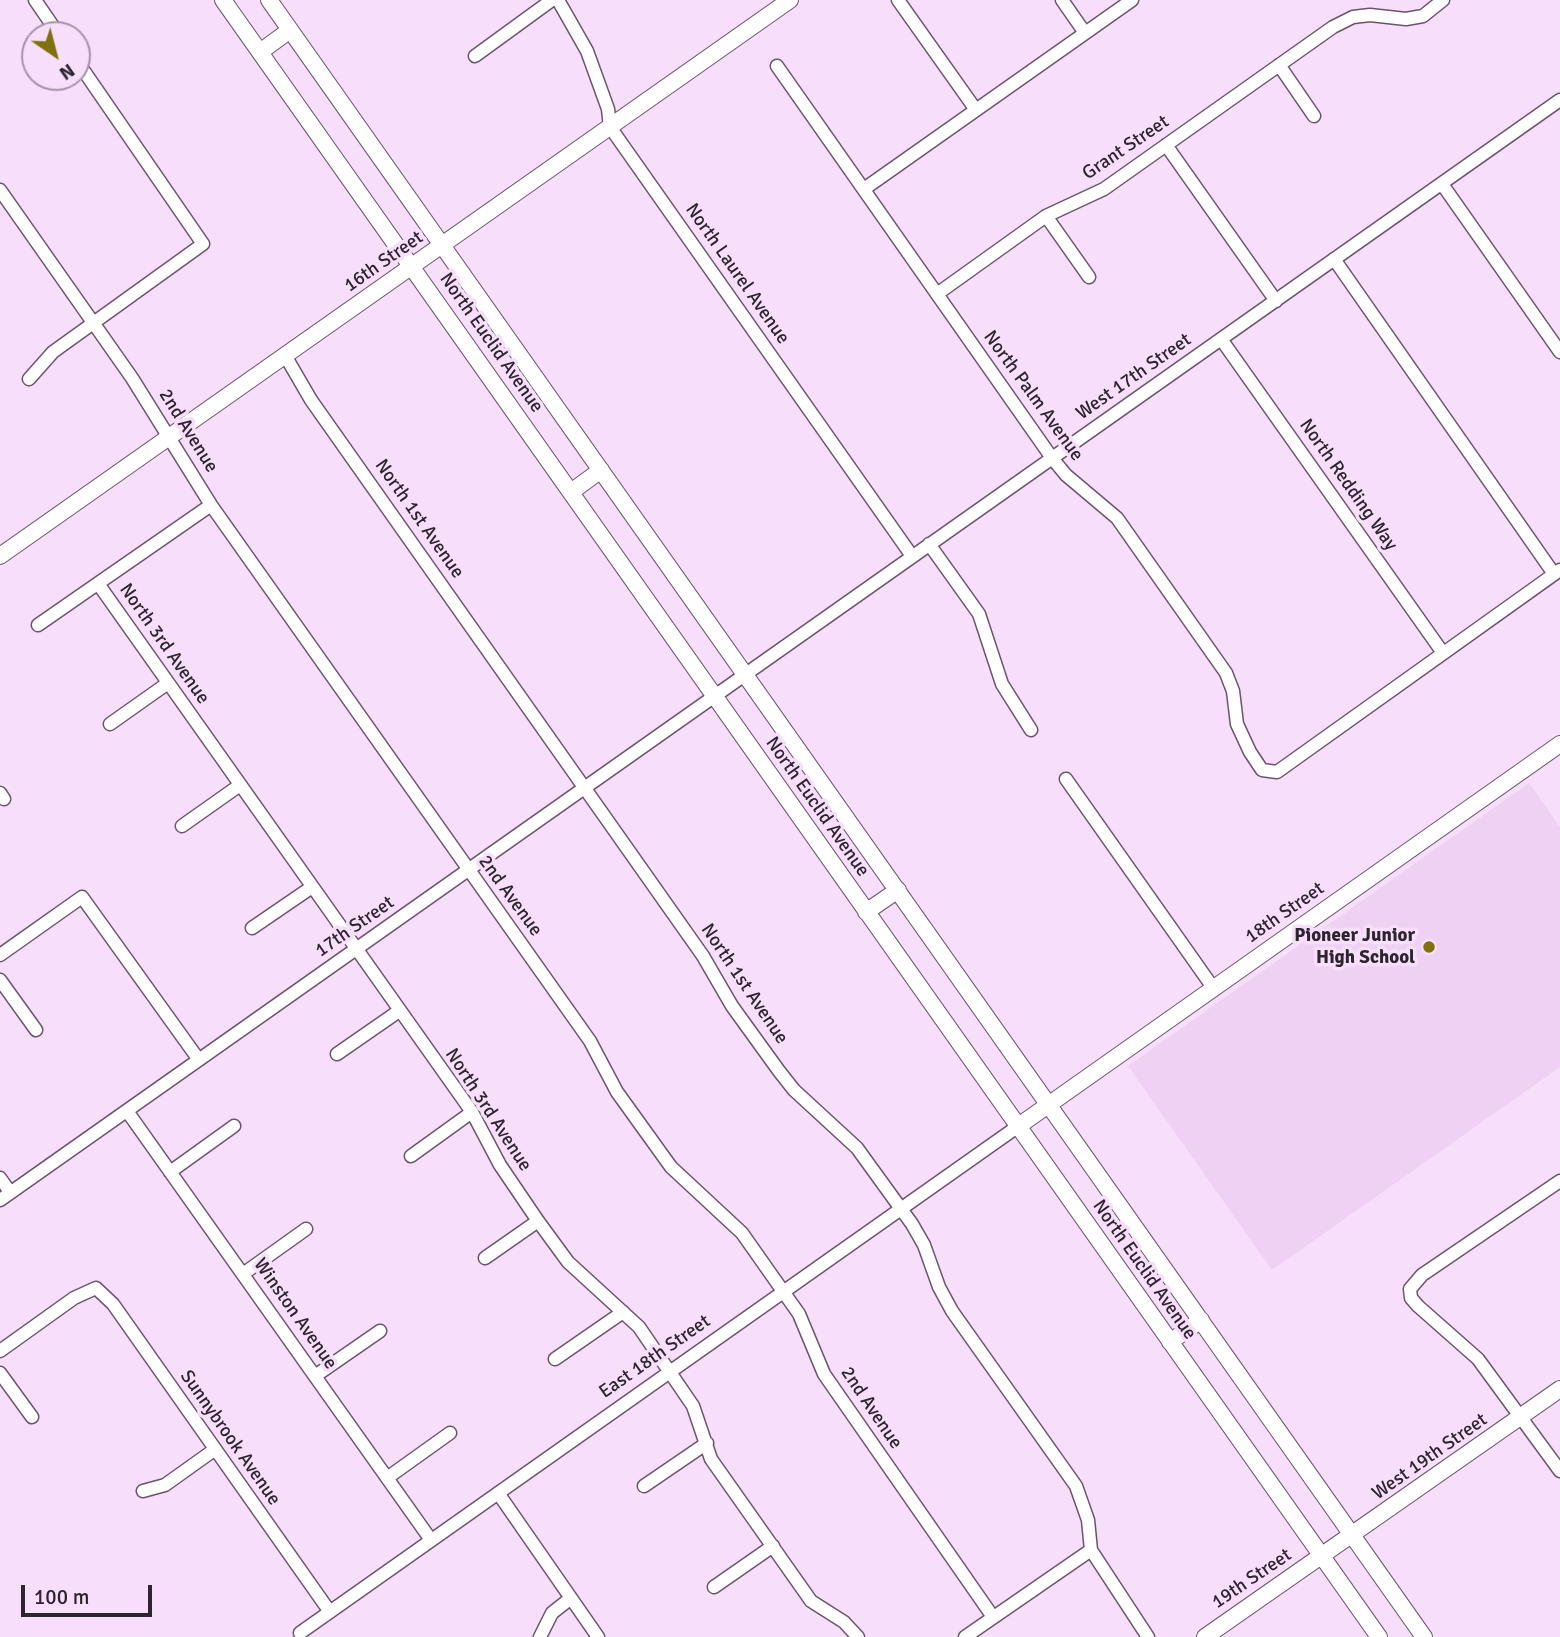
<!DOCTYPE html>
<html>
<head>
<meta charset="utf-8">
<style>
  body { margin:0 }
  #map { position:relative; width:1560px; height:1637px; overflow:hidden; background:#f7defa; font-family:Signika,sans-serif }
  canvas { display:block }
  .north { position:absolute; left:21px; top:21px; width:70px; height:70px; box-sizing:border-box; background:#f7defa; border:2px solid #a794a9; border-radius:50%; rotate:145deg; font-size:19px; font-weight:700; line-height:28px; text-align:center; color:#2e242f }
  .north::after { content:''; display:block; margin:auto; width:24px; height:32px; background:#807010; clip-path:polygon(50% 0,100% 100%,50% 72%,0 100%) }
  .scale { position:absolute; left:21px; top:1585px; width:131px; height:32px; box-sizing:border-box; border:4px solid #2e242f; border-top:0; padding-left:9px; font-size:21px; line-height:24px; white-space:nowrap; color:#2e242f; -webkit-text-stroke:5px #f7defa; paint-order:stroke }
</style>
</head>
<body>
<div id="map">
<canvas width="1560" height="1637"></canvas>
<div class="north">N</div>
<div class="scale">100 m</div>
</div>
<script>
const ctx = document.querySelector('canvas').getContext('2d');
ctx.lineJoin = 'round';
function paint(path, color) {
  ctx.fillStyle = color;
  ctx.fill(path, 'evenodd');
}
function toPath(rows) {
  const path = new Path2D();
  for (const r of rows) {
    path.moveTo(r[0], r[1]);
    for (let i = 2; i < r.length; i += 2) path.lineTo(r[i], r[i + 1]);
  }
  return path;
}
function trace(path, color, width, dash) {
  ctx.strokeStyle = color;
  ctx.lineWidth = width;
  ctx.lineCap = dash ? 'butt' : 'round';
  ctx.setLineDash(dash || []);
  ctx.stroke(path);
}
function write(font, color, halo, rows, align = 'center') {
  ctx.font = font + ' Signika,sans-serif';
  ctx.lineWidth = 7;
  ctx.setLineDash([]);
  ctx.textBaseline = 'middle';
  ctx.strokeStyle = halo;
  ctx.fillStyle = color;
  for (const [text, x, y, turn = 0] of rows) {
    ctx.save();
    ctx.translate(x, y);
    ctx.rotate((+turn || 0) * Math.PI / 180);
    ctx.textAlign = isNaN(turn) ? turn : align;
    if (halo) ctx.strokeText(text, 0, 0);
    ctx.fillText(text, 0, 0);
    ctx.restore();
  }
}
paint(toPath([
  [1529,783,1560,827,1560,1067,1272,1270,1128,1066]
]), '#efd1f3');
const minor = toPath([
  [35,0,59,35],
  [558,0,587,51,608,109,610,127,912,556],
  [898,0,976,110],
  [1062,0,1085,33],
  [475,56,552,0],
  [1279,65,1314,116],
  [777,66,1052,458,1066,475,1117,518,1226,673,1233,691,1237,724,1250,752,1262,770,1277,772,1560,570],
  [1166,145,1276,301],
  [1442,184,1560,352],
  [864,189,1132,0],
  [0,190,132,378,211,505,590,1041,617,1092,671,1167,742,1233,799,1314,824,1374,993,1617],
  [1046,216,1089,277],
  [1334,259,1554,574],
  [937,294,1046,216,1104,189,1333,27,1353,17,1370,15,1406,19,1423,16,1443,0],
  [1221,339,1443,653],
  [286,357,311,400,703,956,732,1006,779,1071,794,1090,857,1148,912,1224,924,1245,939,1287,952,1311,1076,1486,1088,1520,1091,1550,1148,1637],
  [29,379,53,352,203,244,77,61],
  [929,544,979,614,1002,684,1031,730],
  [99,585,472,1112,500,1165,538,1221,568,1262,639,1327,693,1406,711,1459,811,1601,844,1622,858,1637],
  [38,625,211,505],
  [110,724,168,683],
  [1066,779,1214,989],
  [0,793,4,799],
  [182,826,240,785],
  [252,928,312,887],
  [0,955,82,897,199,1060],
  [0,980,36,1030],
  [337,1054,399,1011],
  [127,1111,431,1540],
  [411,1156,472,1112],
  [170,1172,234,1126],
  [0,1178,10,1192],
  [1560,1181,1422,1275,1410,1289,1411,1298,1418,1306,1478,1359,1560,1471],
  [0,1200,1560,100],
  [485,1258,538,1221],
  [243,1274,306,1229],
  [0,1351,74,1298,96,1288,113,1304,330,1612],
  [555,1359,623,1312],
  [0,1373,32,1417],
  [315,1376,380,1331],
  [387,1478,450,1433],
  [644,1486,707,1443],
  [143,1491,165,1485,214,1450],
  [498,1493,598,1637],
  [714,1587,773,1546],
  [300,1633,1017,1127],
  [540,1637,552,1613,571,1598],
  [965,1637,1091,1550]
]);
const major = toPath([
  [223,0,1379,1637],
  [269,0,1424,1637],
  [260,52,290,30],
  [571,492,601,470],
  [0,556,790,0],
  [866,912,898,890],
  [1017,1127,1560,744],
  [1170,1342,1201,1320],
  [1205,1637,1560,1389]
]);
trace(minor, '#6b556d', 15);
trace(major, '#6b556d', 18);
trace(minor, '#fff', 12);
trace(major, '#fff', 16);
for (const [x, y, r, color] of [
  [1429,947,7,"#807010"]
]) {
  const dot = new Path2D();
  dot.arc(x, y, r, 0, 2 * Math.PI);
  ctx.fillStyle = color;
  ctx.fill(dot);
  trace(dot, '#f7defa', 2.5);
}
write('19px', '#2e242f', '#f7defa', [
  ["Grant Street",1126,148,-34],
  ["16th Street",384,262,-35],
  ["North Laurel Avenue",737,274,55],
  ["North Euclid Avenue",491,343,55],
  ["West 17th Street",1134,377,-35],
  ["North Palm Avenue",1033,396,54],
  ["2nd Avenue",188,431,58],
  ["North Redding Way",1348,485,55],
  ["North 1st Avenue",419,519,55],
  ["North 3rd Avenue",164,644,55],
  ["North Euclid Avenue",817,807,55],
  ["2nd Avenue",510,896,54],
  ["18th Street",1285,913,-35],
  ["17th Street",355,927,-35],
  ["North 1st Avenue",744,984,56],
  ["North 3rd Avenue",488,1110,57],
  ["North Euclid Avenue",1144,1270,55],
  ["Winston Avenue",295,1314,55],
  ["East 18th Street",655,1357,-35],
  ["2nd Avenue",871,1408,56],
  ["Sunnybrook Avenue",230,1438,55],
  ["West 19th Street",1430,1457,-35],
  ["19th Street",1252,1579,-34]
]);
write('bold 19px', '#2e242f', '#f7defa', [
  ["Pioneer Junior",1415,936],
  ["High School",1415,958]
], 'right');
</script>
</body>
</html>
